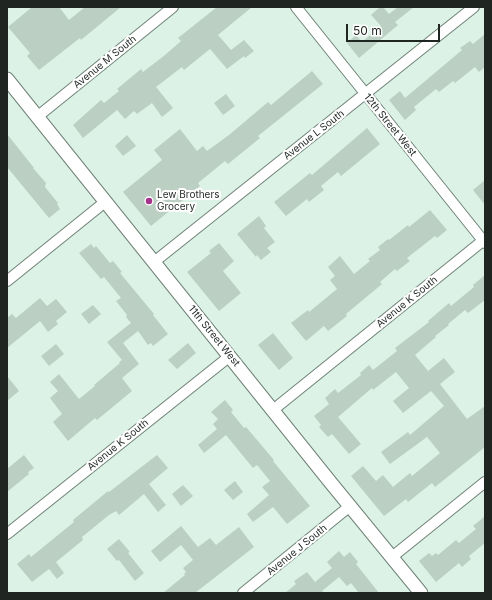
<!DOCTYPE html>
<html>
<head>
<meta charset="utf-8">
<style>
  body { margin:0 }
  #map { position:relative; width:492px; height:600px; overflow:hidden; background:#ddf2e6; font-family:Inter,sans-serif }
  canvas { display:block }
  .frame { position:absolute; inset:0; border:8px solid #1f2622; pointer-events:none }
  .scale { position:absolute; left:346px; top:24px; width:94px; height:18px; box-sizing:border-box; border:2px solid #1f2622; border-top:0; padding-left:5px; font-size:12px; line-height:14px; white-space:nowrap; color:#1f2622; -webkit-text-stroke:3px #fff; paint-order:stroke }
</style>
</head>
<body>
<div id="map">
<canvas width="492" height="600"></canvas>
<div class="frame"></div>
<div class="scale">50 m</div>
</div>
<script>
const ctx = document.querySelector('canvas').getContext('2d');
ctx.lineJoin = 'round';
function paint(path, color) {
  ctx.fillStyle = color;
  ctx.fill(path, 'evenodd');
}
function toPath(rows) {
  const path = new Path2D();
  for (const r of rows) {
    path.moveTo(r[0], r[1]);
    for (let i = 2; i < r.length; i += 2) path.lineTo(r[i], r[i + 1]);
  }
  return path;
}
function trace(path, color, width, dash) {
  ctx.strokeStyle = color;
  ctx.lineWidth = width;
  ctx.lineCap = dash ? 'butt' : 'round';
  ctx.setLineDash(dash || []);
  ctx.stroke(path);
}
function write(font, color, halo, rows, align = 'center') {
  ctx.font = font + ' Inter,sans-serif';
  ctx.lineWidth = 4;
  ctx.setLineDash([]);
  ctx.textBaseline = 'middle';
  ctx.strokeStyle = halo;
  ctx.fillStyle = color;
  for (const [text, x, y, turn = 0] of rows) {
    ctx.save();
    ctx.translate(x, y);
    ctx.rotate((+turn || 0) * Math.PI / 180);
    ctx.textAlign = isNaN(turn) ? turn : align;
    if (halo) ctx.strokeText(text, 0, 0);
    ctx.fillText(text, 0, 0);
    ctx.restore();
  }
}
paint(toPath([
  [32,7,59,7,69,20,85,7,121,7,81,40,80,38,39,70,27,56,30,53,8,27],
  [217,7,252,7,218,35,231,50,244,40,254,51,245,58,244,56,227,69,210,49,184,70,182,67,156,87,173,108,162,117,152,103,137,114,134,111,125,119,117,110,83,138,73,125,101,100,104,103,119,91,117,89,141,69,143,72,165,55,181,41,178,38],
  [380,7,383,7,389,14,398,7,414,7,395,22,398,25,359,58,347,43,356,35,362,42,381,26,371,15],
  [485,34,485,67,479,72,475,67,455,83,453,81,439,92,436,89,414,107,416,110,405,120,389,100,400,91,405,98,462,50,460,48,470,41,473,44],
  [312,71,323,84,258,136,260,138,228,164,225,161,198,183,200,186,151,226,123,192,162,160,154,150,180,129,197,151,203,146,207,151,229,135,268,102,271,105],
  [226,94,235,106,223,115,214,103],
  [367,128,380,144,341,176,338,172,321,186,324,190,309,202,307,199,286,216,274,202,310,173,312,175],
  [7,134,34,168,33,168,46,183,45,187,58,203,57,204,60,209,49,218,7,167],
  [127,135,136,146,123,156,115,146],
  [485,180,485,205,473,190],
  [430,210,447,230,437,238,435,236,407,258,410,261,397,271,395,269,380,282,382,284,346,314,347,316,328,331,324,326,306,341,291,323,308,310,309,312,337,289,330,280,335,276,328,267,340,256,354,274,370,261,368,259,380,250,378,247,388,239,389,240,408,225,409,227],
  [259,216,266,226,264,228,275,242,267,248,271,252,261,260,257,255,256,257,237,234],
  [219,243,234,261,223,271,241,293,219,311,187,272,211,253,209,251],
  [91,244,94,248,96,246,110,263,113,261,122,272,120,273,154,314,153,315,168,334,153,346,151,343,148,345,138,331,123,343,139,364,122,378,132,391,97,420,95,418,68,441,53,422,62,414,50,398,58,391,50,382,59,374,79,399,95,386,94,385,120,363,119,362,122,360,107,342,131,323,126,317,127,315,116,301,121,298,104,277,101,279,79,253],
  [485,275,485,300,468,313,465,310,448,324,449,325,435,336,436,337,415,355,428,371,444,358,455,372,440,384,467,419,485,406,485,447,435,487,432,483,408,502,406,499,384,516,351,476,363,466,376,481,383,475,393,487,410,473,412,476,440,453,427,437,390,464,381,452,408,432,410,435,444,406,431,391,403,413,393,401,409,388,396,372,373,390,372,388,338,417,361,444,349,454,332,434,328,437,319,427,321,425,314,416,329,404,325,398,335,389,338,393,361,375,360,373,369,365,373,370,397,351,395,348,429,322,428,321,449,303,451,306,474,287,473,285],
  [40,298,47,306,56,299,67,312,56,321,58,324,48,332,40,321,7,348,7,318,12,314,16,318],
  [93,305,101,314,89,324,81,314],
  [273,333,293,358,279,370,258,345],
  [188,343,196,353,177,369,168,360],
  [56,344,64,354,49,366,41,356],
  [7,376,19,391,7,401],
  [225,400,233,410,231,412,244,428,246,427,274,460,273,461,310,506,287,524,273,507,253,522,247,514,269,495,262,487,270,481,257,465,253,468,226,435,204,453,198,445,217,429,213,424,218,419,211,412],
  [24,455,34,468,28,472,29,474,7,492,7,469],
  [157,455,168,468,149,484,166,505,158,512,144,494,119,515,116,511,109,515,82,537,83,540,56,562,64,573,57,579,49,569,32,582,17,564,29,554,31,557,74,522,73,520,108,491,109,492],
  [235,481,243,492,233,500,224,490],
  [183,485,193,496,181,506,172,494],
  [485,516,485,543,469,556,471,559,462,567,459,563,436,582,419,561,429,553,432,556,436,553,438,555,456,540,459,543,476,529,473,526],
  [181,526,198,547,210,538,216,545,239,527,254,547,195,593,163,593,185,575,184,574,186,572,183,568,193,560,181,545,160,562,151,551],
  [119,539,130,552,128,553,144,573,135,581,119,560,117,561,107,549],
  [339,551,344,557,350,552,358,562,356,564,379,593,359,593,351,583,347,586,339,577,322,591,324,593,285,593,296,584,294,581,307,572,315,582,332,568,327,562]
]), '#bbcfc3');
const minor = toPath([
  [296,7,485,243],
  [37,117,173,7],
  [154,262,474,7],
  [7,281,105,202],
  [273,410,485,239],
  [7,534,230,356],
  [392,557,485,482],
  [243,593,350,506]
]);
const tertiary = toPath([
  [7,79,331,483,421,593]
]);
trace(minor, '#6f8277', 12);
trace(tertiary, '#6f8277', 15);
trace(minor, '#fff', 10);
trace(tertiary, '#fff', 13);
for (const [x, y, r, color] of [
  [149,201,4,"#a5338d"]
]) {
  const dot = new Path2D();
  dot.arc(x, y, r, 0, 2 * Math.PI);
  ctx.fillStyle = color;
  ctx.fill(dot);
  trace(dot, '#fff', 1.5);
}
write('10px', '#1f2622', '#fff', [
  ["Avenue M South",105,62,-39],
  ["12th Street West",390,125,51],
  ["Avenue L South",314,135,-38],
  ["Avenue K South",407,302,-39],
  ["11th Street West",214,336,51],
  ["Avenue K South",118,445,-39],
  ["Avenue J South",297,550,-39]
]);
write('10px', '#1f2622', '#fff', [
  ["Lew Brothers",157,195],
  ["Grocery",157,207]
], 'left');
</script>
</body>
</html>
